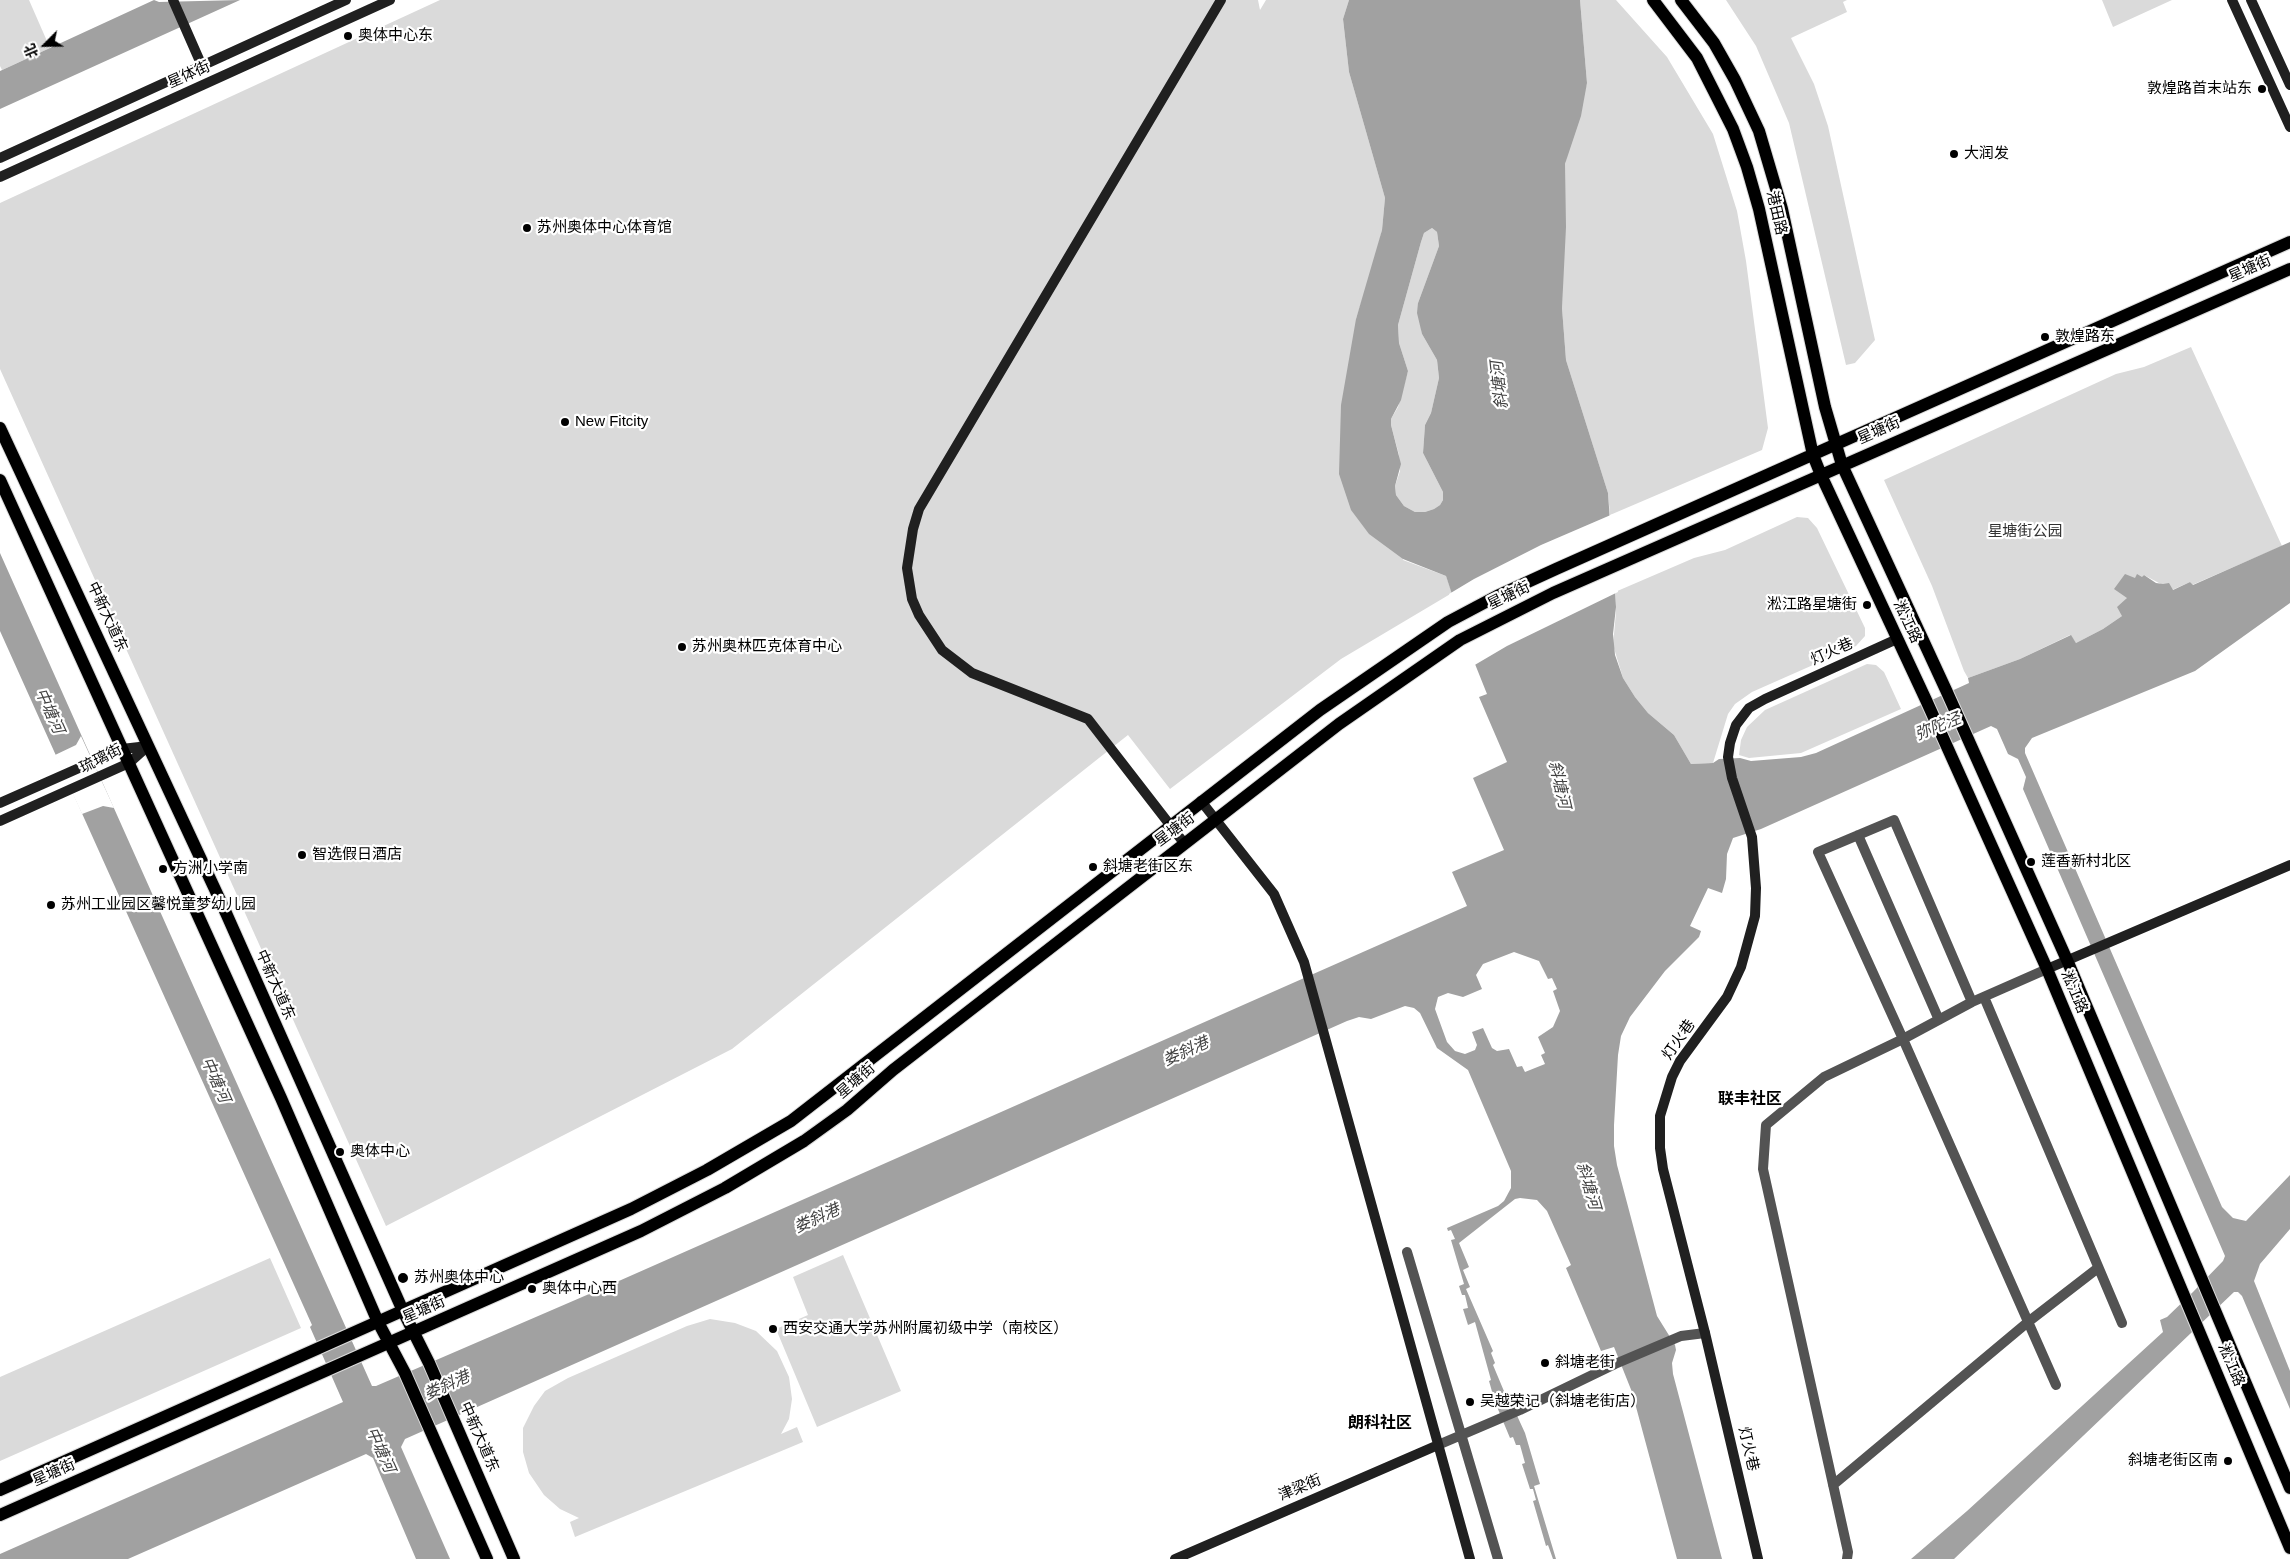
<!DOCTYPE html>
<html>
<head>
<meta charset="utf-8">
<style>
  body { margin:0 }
  #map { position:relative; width:2290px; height:1559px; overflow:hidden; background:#fff; font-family:Helvetica,"Noto Sans SC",sans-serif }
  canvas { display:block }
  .north { position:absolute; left:20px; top:20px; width:50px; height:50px; -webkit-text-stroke:4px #fff; paint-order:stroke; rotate:247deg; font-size:14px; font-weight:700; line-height:20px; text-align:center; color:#000 }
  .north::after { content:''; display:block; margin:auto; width:18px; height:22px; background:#000; clip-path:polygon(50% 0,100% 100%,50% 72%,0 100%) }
</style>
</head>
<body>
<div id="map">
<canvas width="2290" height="1559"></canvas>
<div class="north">北</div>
</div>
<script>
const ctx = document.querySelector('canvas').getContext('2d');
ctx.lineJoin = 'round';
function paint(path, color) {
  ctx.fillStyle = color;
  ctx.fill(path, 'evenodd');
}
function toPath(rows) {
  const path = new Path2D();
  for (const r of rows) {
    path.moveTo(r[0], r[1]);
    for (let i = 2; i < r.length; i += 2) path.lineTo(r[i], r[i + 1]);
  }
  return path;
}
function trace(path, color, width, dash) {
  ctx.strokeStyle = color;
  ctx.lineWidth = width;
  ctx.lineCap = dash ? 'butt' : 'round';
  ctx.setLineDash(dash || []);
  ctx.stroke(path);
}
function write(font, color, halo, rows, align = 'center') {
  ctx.font = font + ' Helvetica,"Noto Sans SC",sans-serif';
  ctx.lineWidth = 4.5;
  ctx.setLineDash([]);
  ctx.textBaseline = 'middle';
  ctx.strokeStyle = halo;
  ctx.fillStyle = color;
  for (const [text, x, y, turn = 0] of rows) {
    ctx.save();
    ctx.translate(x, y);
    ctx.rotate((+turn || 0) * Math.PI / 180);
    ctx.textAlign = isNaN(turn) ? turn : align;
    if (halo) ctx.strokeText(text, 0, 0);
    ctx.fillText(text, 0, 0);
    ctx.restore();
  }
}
paint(toPath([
  [0,0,29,0,50,48,2,70,0,66],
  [440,0,1258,0,1260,10,1266,0,1349,0,1343,19,1349,72,1385,198,1382,230,1374,263,1356,319,1403,560,1446,576,1452,593,1341,659,1170,789,1128,735,732,1049,386,1226,0,369,0,203],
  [1580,0,1616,0,1667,57,1713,134,1737,211,1746,261,1768,428,1762,450,1610,515,1608,493,1566,360,1562,308,1565,164,1587,83],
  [1726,0,1847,0,1843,2,1847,12,1791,38,1814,84,1828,126,1875,340,1855,363,1846,365,1789,123,1756,46],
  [2102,0,2172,0,2113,27],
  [1432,228,1437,232,1439,246,1418,303,1422,334,1437,360,1439,378,1431,413,1425,425,1423,453,1443,492,1443,500,1440,505,1434,509,1425,512,1415,512,1404,506,1396,495,1395,486,1400,471,1399,455,1391,425,1391,419,1398,407,1408,371,1399,343,1398,325,1421,242,1424,233],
  [2191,347,2282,546,2192,585,2190,582,2172,590,2144,575,2142,578,2136,578,2127,598,2122,616,2103,629,2076,643,2070,635,2020,659,1968,678,1964,671,1932,586,1884,480,2116,374,2144,367],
  [1797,517,1808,518,1817,528,1865,628,1865,636,1856,646,1752,692,1735,704,1728,714,1713,763,1691,764,1674,735,1648,713,1635,697,1623,678,1613,645,1616,612,1615,592,1694,558,1725,550],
  [1867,664,1876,665,1884,672,1901,709,1801,753,1749,758,1739,755,1741,740,1747,727,1765,710],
  [843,1255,901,1391,817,1427,776,1329,808,1315,793,1277],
  [270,1258,301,1328,0,1461,0,1377],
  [710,1319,735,1323,756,1331,777,1351,789,1377,792,1399,789,1419,781,1434,797,1427,803,1442,575,1537,570,1522,579,1518,560,1509,544,1495,529,1473,523,1452,523,1428,534,1406,545,1391,568,1378,687,1326]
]), '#dadada');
paint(toPath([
  [154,0,159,2,240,0,0,109,0,71],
  [1349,0,1580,0,1587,83,1581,116,1565,164,1566,227,1562,308,1566,360,1608,493,1616,607,1613,634,1615,655,1623,678,1635,697,1648,713,1674,735,1691,764,1713,763,1719,759,1740,758,1751,761,1801,757,1816,753,1969,683,1968,678,2020,659,2071,635,2076,643,2103,629,2122,616,2117,607,2127,598,2114,589,2125,574,2135,578,2137,574,2142,577,2144,575,2156,583,2163,584,2169,583,2173,590,2190,582,2193,585,2290,542,2290,603,2195,671,2032,738,2025,748,2025,753,2222,1207,2233,1218,2246,1221,2290,1175,2290,1229,2260,1264,2254,1281,2290,1371,2290,1409,2242,1296,2238,1292,2234,1292,1954,1559,1911,1559,1967,1511,2163,1332,2160,1320,2167,1317,2193,1292,2223,1261,2225,1256,2023,789,2026,777,2018,759,2008,754,1997,729,1991,726,1761,829,1733,838,1727,854,1726,879,1722,893,1708,888,1690,926,1701,931,1699,937,1665,971,1630,1017,1621,1036,1618,1055,1614,1125,1614,1146,1617,1165,1657,1316,1675,1345,1676,1350,1672,1363,1673,1374,1722,1559,1677,1559,1632,1392,1614,1347,1601,1351,1566,1268,1571,1265,1547,1211,1537,1200,1520,1198,1515,1199,1459,1243,1469,1267,1463,1270,1470,1287,1466,1289,1493,1351,1491,1353,1495,1363,1493,1365,1506,1396,1508,1396,1525,1433,1540,1484,1534,1486,1556,1559,1553,1559,1548,1545,1546,1546,1533,1501,1536,1500,1533,1489,1530,1489,1522,1464,1525,1463,1520,1445,1516,1445,1513,1437,1510,1438,1495,1402,1489,1381,1491,1380,1475,1322,1468,1325,1463,1309,1468,1308,1465,1295,1462,1295,1459,1286,1464,1284,1451,1240,1455,1239,1451,1230,1448,1231,1447,1228,1498,1206,1504,1201,1511,1188,1511,1171,1468,1070,1437,1048,1420,1013,1414,1008,1405,1006,1371,1019,1359,1017,1347,1021,405,1439,401,1447,450,1559,416,1559,373,1458,366,1454,128,1559,0,1559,0,1554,343,1402,310,1327,312,1325,0,631,0,553,372,1386,376,1386,603,1288,1467,906,1452,872,1504,850,1473,778,1507,762,1479,697,1487,694,1475,664,1446,576,1403,559,1369,534,1351,510,1339,474,1341,405,1356,319,1382,230,1385,198,1349,72,1343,19],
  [1432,228,1437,232,1439,246,1418,303,1417,313,1422,334,1437,360,1439,378,1431,413,1425,425,1423,453,1443,492,1443,500,1440,505,1434,509,1425,512,1415,512,1404,506,1396,495,1395,486,1401,464,1391,425,1391,419,1401,400,1408,371,1399,343,1398,325,1421,242,1424,233],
  [1514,952,1539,961,1548,979,1552,978,1557,989,1553,991,1560,1011,1553,1027,1538,1037,1545,1053,1541,1055,1545,1064,1525,1072,1522,1066,1517,1067,1509,1049,1497,1051,1492,1048,1483,1028,1472,1032,1477,1045,1475,1050,1465,1054,1455,1051,1447,1042,1435,1009,1438,997,1448,993,1463,997,1482,989,1476,975,1483,964]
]), '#a1a1a1');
paint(toPath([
  [1613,514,1618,592,1507,646,1473,666,1449,594,1474,579,1541,545],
  [81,736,114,808,103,806,82,814,55,755,76,745]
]), '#fff');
const primary = toPath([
  [1653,0,1697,58,1733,129,1747,167,1759,209,1813,455,1821,475,1926,700,2047,969,2290,1548],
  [1681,0,1714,43,1735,80,1759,131,1782,209,1825,407,1842,465,1946,690,2067,960,2290,1488],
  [0,428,226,913,403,1311,429,1363,514,1559],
  [0,480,281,1098,378,1322,405,1373,487,1559],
  [0,1490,631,1209,707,1170,791,1121,1320,710,1448,622,1497,596,1556,569,2290,242],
  [0,1515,641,1231,725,1188,804,1141,847,1110,893,1070,1339,724,1460,640,1553,593,2290,269]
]);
trace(primary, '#dbdbdb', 14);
trace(toPath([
  [1858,835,1939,1020],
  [1984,997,2122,1323],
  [1972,1002,1894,820,1818,852,1903,1039,2056,1385],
  [1407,1252,1498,1559],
  [1438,1445,1520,1410,1615,1364,1681,1336,1705,1333],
  [1833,1485,2028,1322,2098,1268],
  [1847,1559,1848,1552,1763,1169,1766,1125,1824,1077,1903,1039,1972,1002,2047,969]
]), '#535353', 10);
trace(toPath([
  [173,0,202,66],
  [2232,0,2290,127],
  [2251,0,2290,85],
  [0,158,346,0],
  [0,177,390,0],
  [1201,801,1274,894,1304,962,1470,1559],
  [0,803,122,749,148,746],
  [0,821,129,763,148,746],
  [1184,843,1088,719,972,673,942,650,919,615,912,599,907,568,913,529,919,509,1221,0],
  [2047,969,2290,865],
  [1175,1559,1438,1445],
  [1758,1559,1705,1333,1663,1169,1660,1148,1660,1116,1672,1077,1680,1061,1727,997,1741,967,1755,916,1756,888,1752,837,1732,778,1728,757,1730,743,1736,725,1749,708,1765,699,1897,639]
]), '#202020', 10);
trace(primary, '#000', 12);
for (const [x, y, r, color] of [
  [348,36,5,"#000"],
  [2262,89,5,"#000"],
  [1954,154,5,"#000"],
  [527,228,5,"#000"],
  [2045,337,5,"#000"],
  [565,422,5,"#000"],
  [1867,605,5,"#000"],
  [682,647,5,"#000"],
  [302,855,5,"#000"],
  [2031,862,5,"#000"],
  [1093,867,5,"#000"],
  [163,869,5,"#000"],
  [51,905,5,"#000"],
  [340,1152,5,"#000"],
  [403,1278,6,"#000"],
  [532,1289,5,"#000"],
  [773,1329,5,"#000"],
  [1545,1363,5,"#000"],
  [1470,1402,5,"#000"],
  [2228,1461,5,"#000"]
]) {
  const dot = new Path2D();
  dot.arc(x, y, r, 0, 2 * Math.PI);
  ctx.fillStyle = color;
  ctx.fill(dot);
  trace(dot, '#fff', 2);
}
write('15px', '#000', '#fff', [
  ["奥体中心东",358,36],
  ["敦煌路首末站东",2252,89,"right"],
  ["大润发",1964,154],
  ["苏州奥体中心体育馆",537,228],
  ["敦煌路东",2055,337],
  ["New Fitcity",575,422],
  ["淞江路星塘街",1857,605,"right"],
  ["苏州奥林匹克体育中心",692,647],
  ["智选假日酒店",312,855],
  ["莲香新村北区",2041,862],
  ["斜塘老街区东",1103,867],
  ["方洲小学南",173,869],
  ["苏州工业园区馨悦童梦幼儿园",61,905],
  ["奥体中心",350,1152],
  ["苏州奥体中心",414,1278],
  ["奥体中心西",542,1289],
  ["西安交通大学苏州附属初级中学（南校区）",783,1329],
  ["斜塘老街",1555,1363],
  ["吴越荣记（斜塘老街店）",1480,1402],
  ["斜塘老街区南",2218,1461,"right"]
], 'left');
write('15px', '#000', '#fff', [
  ["星体街",189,75,-24],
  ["港田路",1776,213,77],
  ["星塘街",2250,269,-24],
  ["星塘街",1879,431,-24],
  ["星塘街",1509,596,-26],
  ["中新大道东",107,617,65],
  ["淞江路",1907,622,65],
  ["灯火巷",1832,652,-24],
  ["琉璃街",101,759,-27],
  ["星塘街",1175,830,-37],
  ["中新大道东",275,985,66],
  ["淞江路",2074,992,67],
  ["灯火巷",1679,1040,-55],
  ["星塘街",856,1081,-41],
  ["星塘街",424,1310,-24],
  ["淞江路",2231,1365,67],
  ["中新大道东",479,1437,66],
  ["灯火巷",1748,1449,77],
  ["星塘街",54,1473,-24],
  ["津梁街",1300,1488,-23]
]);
write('15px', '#313131', '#fff', [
  ["星塘街公园",2025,532]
]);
write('italic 16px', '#424242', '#fff', [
  ["斜塘河",1500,385,-96],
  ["中塘河",49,711,66],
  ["弥陀泾",1938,727,-22],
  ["斜塘河",1559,785,77],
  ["娄斜港",1186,1052,-24],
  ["中塘河",215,1080,66],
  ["斜塘河",1588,1186,74],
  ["娄斜港",817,1219,-24],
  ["娄斜港",447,1386,-24],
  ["中塘河",380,1450,66]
]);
write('bold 16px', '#000', '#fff', [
  ["联丰社区",1750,1100],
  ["朗科社区",1380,1424]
]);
</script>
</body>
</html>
